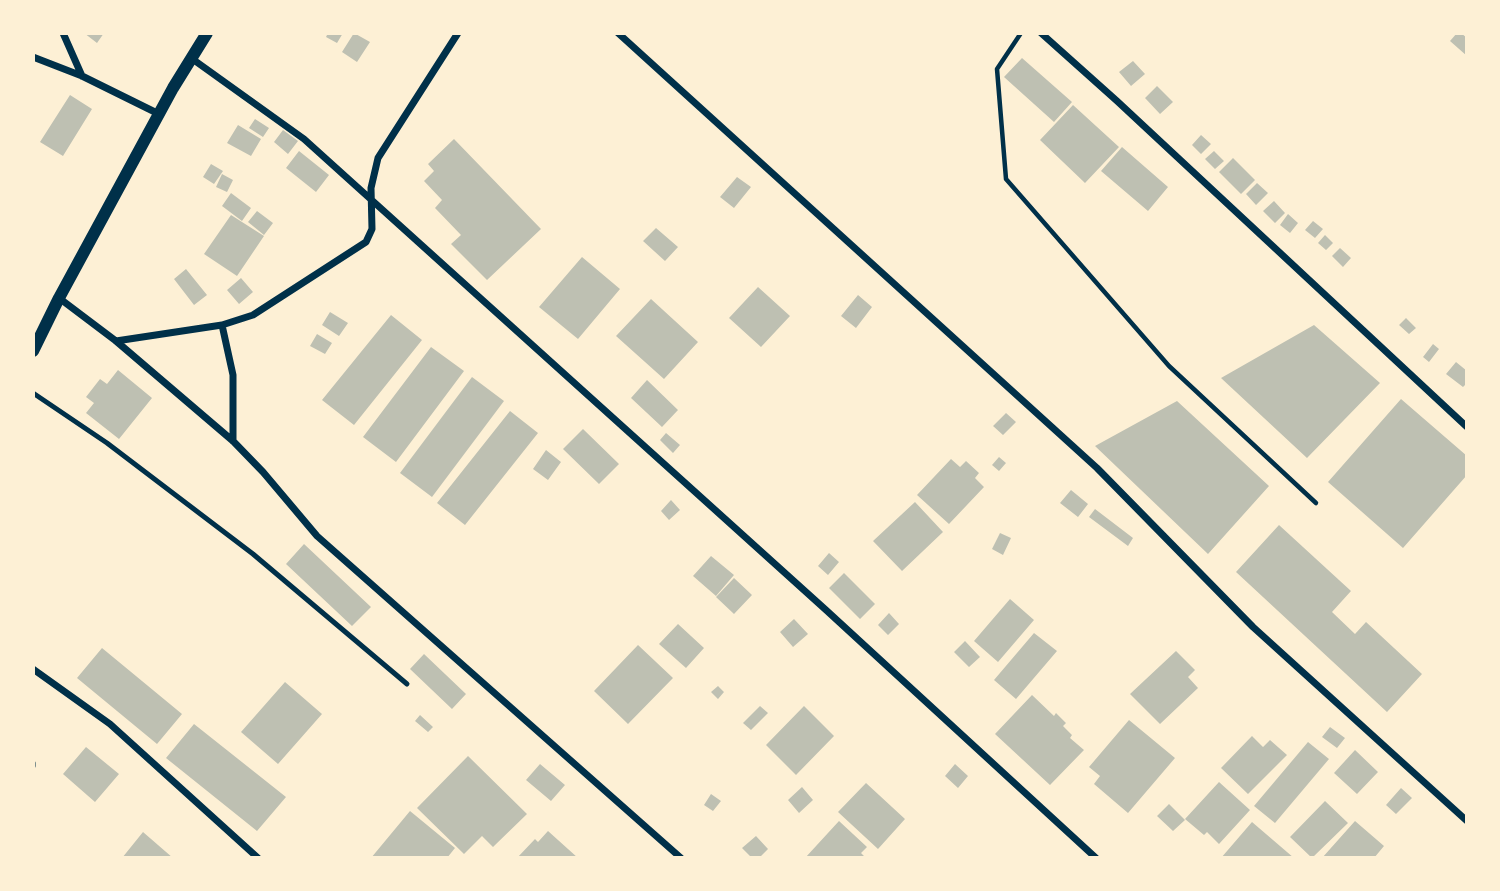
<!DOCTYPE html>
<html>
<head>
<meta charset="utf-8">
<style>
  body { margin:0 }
  #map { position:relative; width:1500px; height:891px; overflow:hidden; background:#fdf0d5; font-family:"Titillium Web",sans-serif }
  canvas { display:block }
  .frame { position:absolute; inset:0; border:35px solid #fdf0d5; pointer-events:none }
</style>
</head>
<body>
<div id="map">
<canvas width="1500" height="891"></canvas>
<div class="frame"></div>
</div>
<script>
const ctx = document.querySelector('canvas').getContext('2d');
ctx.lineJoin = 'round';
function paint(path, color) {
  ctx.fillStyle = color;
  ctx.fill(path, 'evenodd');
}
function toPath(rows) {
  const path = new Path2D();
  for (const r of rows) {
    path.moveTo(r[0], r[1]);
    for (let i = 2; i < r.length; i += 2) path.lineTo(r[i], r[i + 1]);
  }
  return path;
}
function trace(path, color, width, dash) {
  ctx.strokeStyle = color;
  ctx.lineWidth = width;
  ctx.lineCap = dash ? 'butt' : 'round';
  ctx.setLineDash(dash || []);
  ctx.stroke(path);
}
paint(toPath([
  [84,33,104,33,97,43],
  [328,33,343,33,337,43,326,37],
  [354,33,370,42,357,62,342,52],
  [1457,33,1461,33,1467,38,1467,56,1450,41],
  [1022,58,1072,102,1054,122,1004,77],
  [1133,61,1145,74,1131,86,1119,72],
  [1157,86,1173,102,1160,114,1145,98],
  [70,95,92,109,63,156,40,142],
  [1073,105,1119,147,1085,183,1040,140],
  [255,119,269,128,263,137,249,128],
  [238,125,261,139,251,156,227,143],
  [283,130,298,141,288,154,274,142],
  [1201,135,1211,144,1201,154,1192,145],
  [454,139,541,229,487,280,451,244,461,235,435,208,442,200,424,181,434,171,428,164],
  [1122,147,1168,187,1148,211,1101,171],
  [299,151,329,175,316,192,286,168],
  [1214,151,1224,161,1215,169,1205,159],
  [1233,158,1255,180,1241,194,1219,172],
  [211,164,223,171,214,184,203,177],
  [222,174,233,180,227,192,216,187],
  [737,177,751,187,734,208,720,197],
  [1257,183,1268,193,1256,205,1246,194],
  [231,193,251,208,242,221,222,206],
  [1274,201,1285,213,1275,223,1263,211],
  [257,211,273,223,264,235,248,222],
  [1288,214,1298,223,1290,233,1280,225],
  [231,215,264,236,237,276,204,254],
  [1313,221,1323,229,1315,238,1305,230],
  [656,228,678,247,665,261,643,241],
  [1325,235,1333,243,1326,250,1318,243],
  [1340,248,1351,258,1343,267,1332,256],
  [582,257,620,289,578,339,539,307],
  [186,269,207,295,194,305,174,279],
  [241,278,253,292,239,304,227,290],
  [758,287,790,316,761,347,729,318],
  [858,295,872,307,856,328,841,316],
  [651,299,698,342,664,379,616,336],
  [330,312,348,323,339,336,322,325],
  [391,315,422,340,354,425,322,400],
  [1406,318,1416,328,1409,334,1399,325],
  [1314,325,1380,383,1307,458,1221,378],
  [317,334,332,343,325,354,310,346],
  [1433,344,1439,349,1429,362,1423,357],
  [431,347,464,371,396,462,363,437],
  [1456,362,1467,371,1467,383,1463,387,1446,374],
  [118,370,152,398,119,439,86,413,94,403,86,397,100,379,107,384],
  [472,377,504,401,432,497,400,473],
  [647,380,678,410,662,427,631,398],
  [1401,399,1467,456,1467,475,1403,548,1328,482],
  [1177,401,1269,486,1208,554,1095,446],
  [510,411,538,433,465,525,437,503],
  [1006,413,1016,422,1003,435,993,426],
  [583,429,619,464,599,484,563,449],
  [666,433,680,445,673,453,660,440],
  [546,450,561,462,548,480,533,469],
  [999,457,1006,463,999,471,992,465],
  [951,459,960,467,966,461,979,473,975,478,984,487,949,524,917,495],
  [1071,490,1088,504,1078,517,1060,503],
  [671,500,680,510,669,520,661,511],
  [915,502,943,532,902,571,873,541],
  [1095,509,1133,538,1128,546,1089,517],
  [1279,525,1351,591,1332,612,1355,634,1366,622,1422,674,1387,712,1236,572],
  [1000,533,1011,538,1003,555,992,549],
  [304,544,371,607,352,626,286,564],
  [829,553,839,562,828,575,818,566],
  [711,556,734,575,716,596,693,576],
  [844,573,875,604,860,619,829,588],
  [734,578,752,595,734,614,716,597],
  [1010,599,1034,620,998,662,974,641],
  [889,613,899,624,888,635,878,625],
  [794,619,808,634,793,647,780,632],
  [678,624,704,648,686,668,659,644],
  [1034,633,1057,651,1016,699,994,680],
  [965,641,980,657,969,667,954,652],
  [638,645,673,678,628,724,594,691],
  [102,648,182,714,157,744,77,678],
  [1176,651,1195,670,1188,677,1198,688,1160,724,1130,694],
  [424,654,466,694,452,709,410,669],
  [285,682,322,714,278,764,241,732],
  [718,686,724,692,718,699,711,692],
  [1032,695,1054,716,1056,713,1066,723,1063,726,1072,735,1070,738,1084,750,1050,785,995,734],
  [760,706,768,713,751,730,743,723],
  [804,706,834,736,796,775,766,745],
  [420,715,433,727,428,732,415,721],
  [1129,720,1175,758,1128,813,1094,784,1100,776,1089,767],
  [194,724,286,797,257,831,166,758],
  [1330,727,1345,738,1337,748,1322,737],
  [1252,736,1263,747,1270,740,1287,755,1248,794,1221,768],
  [1308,742,1329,759,1275,823,1254,806],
  [86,747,119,774,95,802,63,774],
  [1355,750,1378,772,1357,794,1334,773],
  [468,756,527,814,493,847,482,836,464,854,417,808],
  [540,764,565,785,551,801,526,780],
  [955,764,968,776,958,788,945,776],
  [1219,782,1250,810,1219,844,1207,832,1204,835,1185,819],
  [866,783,905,819,878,849,838,812],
  [802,787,813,800,799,813,788,800],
  [1401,788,1412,798,1396,814,1386,805],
  [711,794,721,801,713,811,704,805],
  [1325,801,1348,823,1312,858,1290,837],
  [1169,804,1185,820,1173,831,1157,816],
  [410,811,455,848,447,858,371,858],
  [839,821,867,847,861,853,866,858,805,858],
  [1355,821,1384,846,1374,858,1322,858],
  [1252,822,1294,858,1221,858],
  [548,831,578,858,517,858,535,839,538,842],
  [143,832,173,858,122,858],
  [756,836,768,849,759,858,752,858,742,848]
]), '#bec0b2');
trace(toPath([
  [1021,33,997,69,1006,179,1169,366,1316,503]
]), '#003049', 4.5);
trace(toPath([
  [33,393,107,443,253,554,407,684],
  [33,763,33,766]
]), '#003049', 5);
trace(toPath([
  [63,33,82,76],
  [618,33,1097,468,1253,627,1467,821],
  [1041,33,1117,101,1467,427],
  [33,57,82,76,159,114],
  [191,58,304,139,826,610,1096,858],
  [59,298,116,341,233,441,263,472,317,536,681,858],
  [116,341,222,325],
  [233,441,233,375,222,325,253,315,366,242,372,229,371,188,378,158,458,33],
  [33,669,110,724,258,858]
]), '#003049', 7);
trace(toPath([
  [33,351,59,298,173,88,207,33]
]), '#003049', 12);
</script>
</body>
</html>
